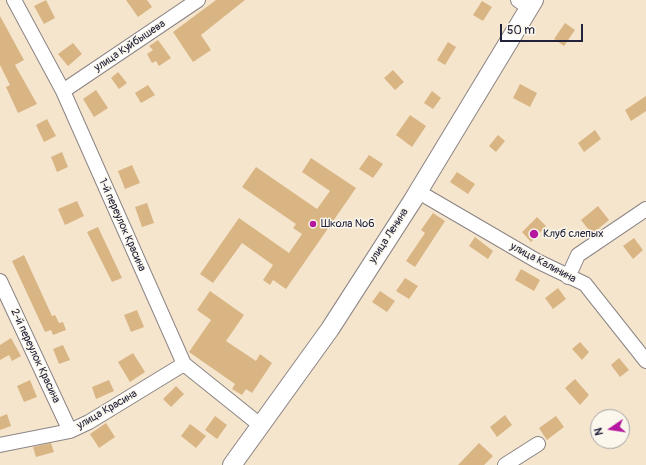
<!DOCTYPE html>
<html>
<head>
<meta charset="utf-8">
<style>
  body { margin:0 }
  #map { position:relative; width:646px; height:465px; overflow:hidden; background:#f5e5cd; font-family:Pangolin,sans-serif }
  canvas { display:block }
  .north { position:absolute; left:590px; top:409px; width:40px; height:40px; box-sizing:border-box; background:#fbf7ec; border:1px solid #a4a2a5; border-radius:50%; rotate:257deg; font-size:11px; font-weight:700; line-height:16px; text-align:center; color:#22223b }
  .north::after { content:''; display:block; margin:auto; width:14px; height:18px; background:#b5179e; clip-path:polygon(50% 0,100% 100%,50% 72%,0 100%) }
  .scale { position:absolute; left:500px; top:24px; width:83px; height:18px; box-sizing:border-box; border:2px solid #22223b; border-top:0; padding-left:5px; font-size:12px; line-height:14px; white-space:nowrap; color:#22223b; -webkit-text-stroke:3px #fbf7ec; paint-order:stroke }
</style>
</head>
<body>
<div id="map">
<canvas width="646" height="465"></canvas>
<div class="north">N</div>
<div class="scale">50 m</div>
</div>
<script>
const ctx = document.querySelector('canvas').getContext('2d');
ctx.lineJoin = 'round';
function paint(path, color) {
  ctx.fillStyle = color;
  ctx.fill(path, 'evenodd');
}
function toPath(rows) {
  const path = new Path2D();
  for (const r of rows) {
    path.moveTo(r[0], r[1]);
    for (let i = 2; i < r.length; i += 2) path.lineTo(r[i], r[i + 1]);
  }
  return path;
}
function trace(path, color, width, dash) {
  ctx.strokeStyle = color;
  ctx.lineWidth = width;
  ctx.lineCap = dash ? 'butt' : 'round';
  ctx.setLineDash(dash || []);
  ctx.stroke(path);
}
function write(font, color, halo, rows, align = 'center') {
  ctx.font = font + ' Pangolin,sans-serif';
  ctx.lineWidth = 3;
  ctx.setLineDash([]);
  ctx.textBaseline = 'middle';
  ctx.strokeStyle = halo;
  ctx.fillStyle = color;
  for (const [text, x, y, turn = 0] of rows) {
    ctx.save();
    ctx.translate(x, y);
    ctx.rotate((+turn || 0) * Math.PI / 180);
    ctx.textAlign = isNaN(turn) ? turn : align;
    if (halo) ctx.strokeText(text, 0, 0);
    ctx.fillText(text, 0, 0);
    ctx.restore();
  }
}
paint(toPath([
  [46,0,55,18,44,24,34,6],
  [126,0,147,0,152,7,138,17],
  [216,0,245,0,201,35,211,50,193,62,173,32],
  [482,1,492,7,483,21,473,15],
  [0,16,24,60,15,65,37,104,18,113,6,87,10,85,0,65],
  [565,23,575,30,564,46,554,39],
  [158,40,171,58,159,66,156,61,152,63,147,54,153,50,149,46],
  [448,42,456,47,445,65,437,60],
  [73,43,82,54,68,66,58,54],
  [393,70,404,82,395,90,384,78],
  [118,72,127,83,119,89,111,78],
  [520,84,537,93,530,107,513,98],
  [148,85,155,95,141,103,135,93],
  [96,90,108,108,94,117,83,99],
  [432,91,441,98,433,109,424,103],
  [646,96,646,111,631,121,625,110],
  [410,115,426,126,412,147,396,135],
  [47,119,56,136,44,142,36,125],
  [595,130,601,139,584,152,578,143],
  [498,135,505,141,496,152,489,146],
  [62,152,68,167,57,172,51,157],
  [369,155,383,164,373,178,359,169],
  [311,158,356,188,286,289,273,280,270,285,263,280,273,265,242,243,213,283,200,274,239,218,289,253,302,234,293,228,296,224,242,187,256,167,317,209,330,191,302,172],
  [132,165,140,183,125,189,118,171],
  [457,172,475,184,468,194,450,182],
  [77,201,84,216,65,225,58,209],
  [147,203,154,223,142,227,135,207],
  [598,206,609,220,592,234,581,220],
  [433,213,445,221,415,267,406,261,425,233,421,230],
  [537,217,546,226,531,242,522,232],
  [98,227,122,278,112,282,87,232],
  [475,237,493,251,488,259,469,246],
  [634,238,643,250,633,259,623,246],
  [24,255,52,316,55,315,59,323,63,322,66,330,53,335,51,330,45,332,12,261],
  [521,269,540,280,534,291,515,280],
  [405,278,418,286,409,299,396,291],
  [558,288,566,299,553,309,545,298],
  [210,291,244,315,226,341,256,361,260,354,272,363,252,393,246,389,242,395,232,389,235,384,189,352,211,320,197,310],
  [380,291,395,301,387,312,372,302],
  [137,310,144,327,131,332,124,315],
  [11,338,21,356,12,361,9,355,0,360,0,345],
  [580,342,589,352,582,360,572,349],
  [63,345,70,360,59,364,53,349],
  [133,353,145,372,130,382,118,362],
  [619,358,629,370,620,377,611,365],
  [575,379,589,395,580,405,565,388],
  [30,380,37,397,24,402,17,386],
  [109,380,114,391,96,399,92,387],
  [176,386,184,394,171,407,163,399],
  [7,414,11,426,0,430,0,417],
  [505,415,512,425,497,437,490,427],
  [215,416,227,425,217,439,205,430],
  [556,416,564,427,547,440,539,428],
  [106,423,115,437,99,448,90,434],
  [190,424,206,436,196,448,181,436],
  [51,443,54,452,36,457,33,447],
  [479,443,493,456,484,465,458,465]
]), '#d9b584');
const minor = toPath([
  [14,0,63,91,184,364,260,425],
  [518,0,529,8],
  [63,91,198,0],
  [417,191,537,261,585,284,646,361],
  [568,277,578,255,646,209],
  [0,281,70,431],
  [0,445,70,431,89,422,184,364],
  [505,465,538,444]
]);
const major = toPath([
  [232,465,330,329,413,200,534,0]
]);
trace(minor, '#8c8484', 16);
trace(major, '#8c8484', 20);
trace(minor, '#fff', 14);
trace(major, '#fff', 18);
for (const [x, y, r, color] of [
  [313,224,4,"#b5179e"],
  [534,234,5,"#b5179e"]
]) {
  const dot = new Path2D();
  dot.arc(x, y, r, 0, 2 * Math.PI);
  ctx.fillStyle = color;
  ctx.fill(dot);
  trace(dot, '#fbf7ec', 1.5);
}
write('11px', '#22223b', '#fbf7ec', [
  ["улица Куйбышева",130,46,-34],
  ["1-й переулок Красина",122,225,66],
  ["улица Ленина",389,236,-57],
  ["улица Калинина",543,263,28],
  ["2-й переулок Красина",35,356,65],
  ["улица Красина",107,410,-30]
]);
write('11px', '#22223b', '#fbf7ec', [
  ["Школа №6",321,224],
  ["Клуб слепых",543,234]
], 'left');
</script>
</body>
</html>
